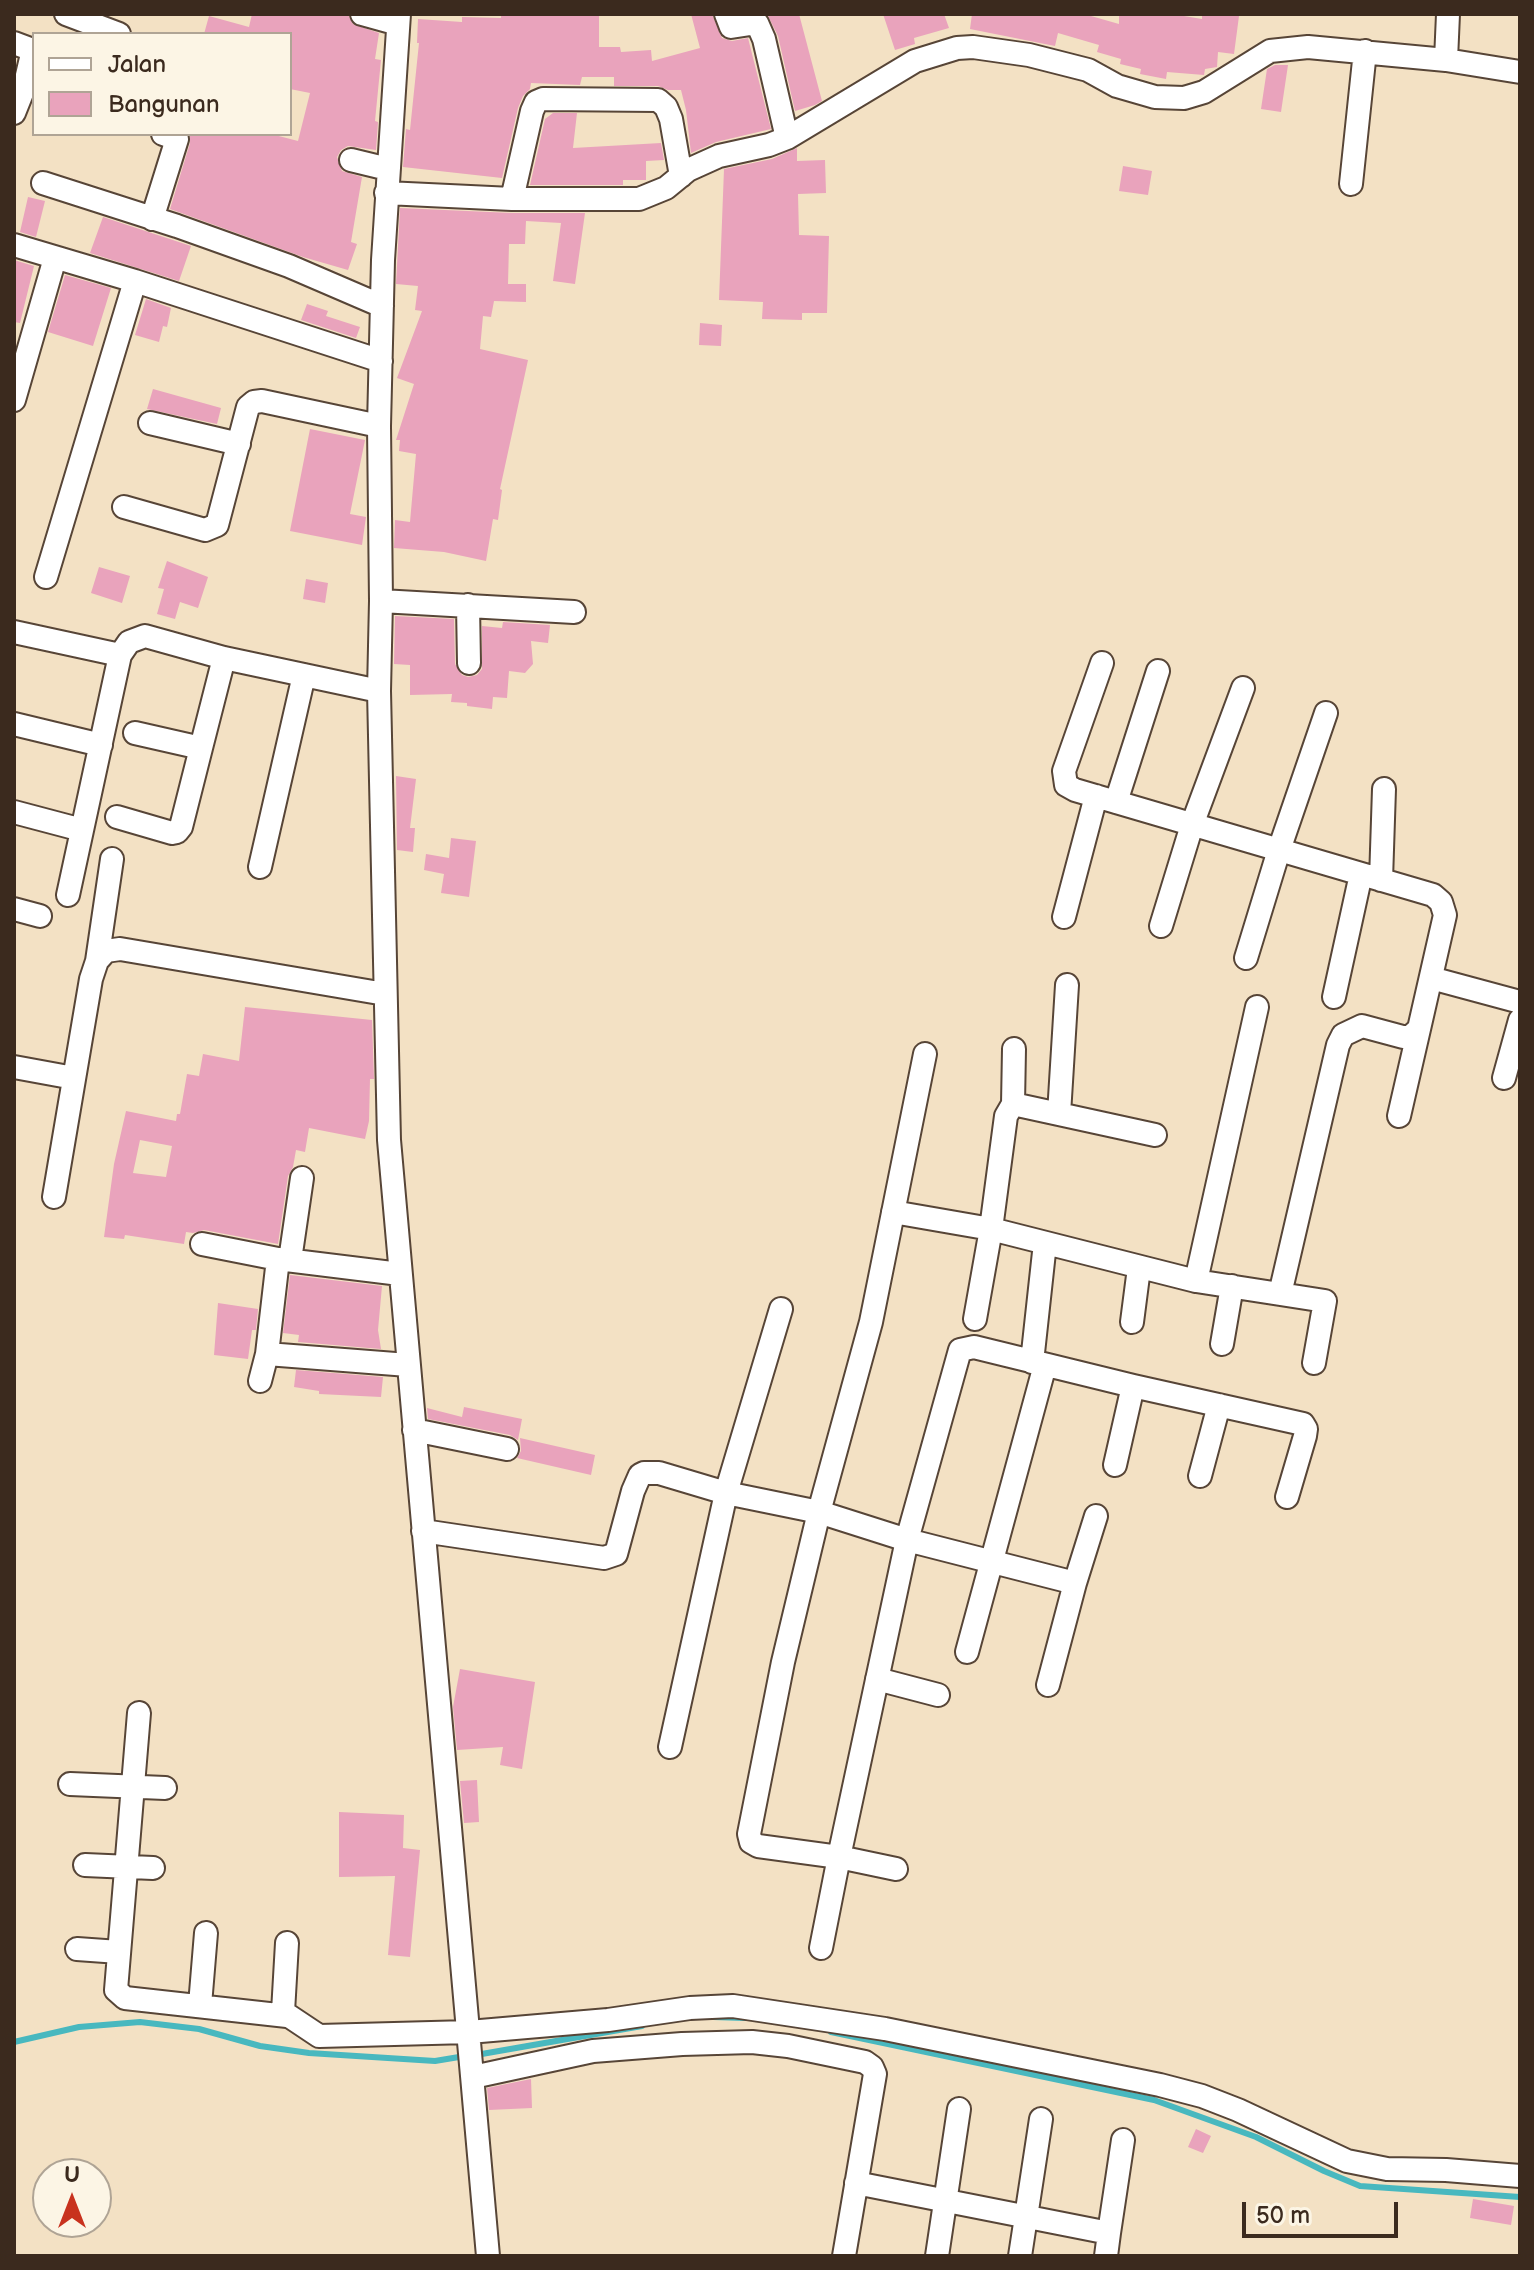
<!DOCTYPE html>
<html>
<head>
<meta charset="utf-8">
<style>
  body { margin:0 }
  #map { position:relative; width:1534px; height:2270px; overflow:hidden; background:#f3e1c4; font-family:"Balsamiq Sans",sans-serif }
  canvas { display:block }
  .frame { position:absolute; inset:0; border:16px solid #3b2a1e; pointer-events:none }
  .legend { position:absolute; left:32px; top:32px; width:260px; height:104px; box-sizing:border-box; background:#fcf5e5; border:2px solid #afa495; margin:0; padding:10px 14px; list-style:none; font-size:24px; color:#3b2a1e }
  .legend li { display:flex; align-items:center; gap:16px; height:40px }
  .legend b { width:40px; border:2px solid #afa495 }
  .north { position:absolute; left:32px; top:2158px; width:80px; height:80px; box-sizing:border-box; background:#fcf5e5; border:2px solid #afa495; border-radius:50%; rotate:0deg; font-size:22px; font-weight:700; line-height:32px; text-align:center; color:#3b2a1e }
  .north::after { content:''; display:block; margin:auto; width:28px; height:36px; background:#c8321e; clip-path:polygon(50% 0,100% 100%,50% 72%,0 100%) }
  .scale { position:absolute; left:1242px; top:2202px; width:156px; height:36px; box-sizing:border-box; border:4px solid #3b2a1e; border-top:0; padding-left:10px; font-size:24px; line-height:28px; white-space:nowrap; color:#3b2a1e; -webkit-text-stroke:6px #fcf5e5; paint-order:stroke }
</style>
</head>
<body>
<div id="map">
<canvas width="1534" height="2270"></canvas>
<div class="frame"></div>
<ul class="legend">
<li><b style="height:10px;background:#fff"></b>Jalan</li>
<li><b style="height:22px;background:#e9a3bc"></b>Bangunan</li>
</ul>
<div class="north">U</div>
<div class="scale">50 m</div>
</div>
<script>
const ctx = document.querySelector('canvas').getContext('2d');
ctx.lineJoin = 'round';
function toPath(rows) {
  const path = new Path2D();
  for (const r of rows) {
    path.moveTo(r[0], r[1]);
    for (let i = 2; i < r.length; i += 2) path.lineTo(r[i], r[i + 1]);
  }
  return path;
}
function trace(path, color, width, dash) {
  ctx.strokeStyle = color;
  ctx.lineWidth = width;
  ctx.lineCap = dash ? 'butt' : 'round';
  ctx.setLineDash(dash || []);
  ctx.stroke(path);
}
function paint(path, color) {
  ctx.fillStyle = color;
  ctx.fill(path, 'evenodd');
}
trace(toPath([
  [713,2017,745,2018],
  [831,2032,1154,2100,1256,2137,1324,2171,1360,2186,1520,2197],
  [14,2042,79,2027,140,2022,199,2029,260,2046,309,2053,435,2061,465,2056],
  [476,2055,642,2026]
]), '#48b8bf', 6);
paint(toPath([
  [252,14,348,14,353,24,379,33,375,59,381,60,375,121,378,122,376,150,348,146,341,150,337,157,342,171,362,177,351,242,357,244,348,270,303,257,170,209,190,143,190,134,271,134,298,141,310,93,290,89,290,34,204,34,209,16,249,27],
  [501,14,599,14,599,47,620,47,621,52,651,50,652,61,700,48,691,14,712,14,722,38,732,41,748,38,771,129,716,142,691,153,686,110,681,90,668,90,658,86,614,86,614,77,582,77,580,85,531,83,530,89,523,96,518,108,502,178,403,167,406,129,410,130,419,43,417,43,418,19,462,22,462,17,501,18],
  [767,14,799,14,822,101,815,105,795,111,778,36],
  [883,14,944,14,949,28,914,38,915,44,895,50],
  [972,14,1084,14,1119,24,1119,14,1172,14,1202,19,1202,14,1239,16,1234,54,1218,52,1217,67,1205,69,1204,75,1167,72,1166,79,1140,74,1141,69,1120,64,1121,59,1097,52,1099,45,1058,33,1055,46,970,29],
  [1275,65,1288,65,1281,112,1261,109,1267,69],
  [553,113,577,113,573,148,661,143,664,160,646,161,646,180,623,180,623,185,530,185,545,119],
  [797,148,797,161,825,160,826,193,798,194,799,235,829,236,827,313,802,313,802,320,762,319,763,302,719,300,724,169,772,159],
  [1123,166,1152,171,1148,195,1119,191],
  [28,197,45,201,36,237,20,232],
  [400,208,512,213,585,213,575,284,553,281,561,223,526,221,525,244,509,244,508,284,526,284,526,302,494,301,491,317,483,316,480,349,528,360,500,489,502,490,498,520,493,519,486,561,444,552,394,548,395,520,410,522,416,454,399,451,400,440,396,440,414,384,397,378,422,311,415,310,418,286,396,284],
  [103,217,191,246,179,281,90,253],
  [14,260,34,266,20,323,14,322],
  [65,275,111,288,93,346,48,332],
  [146,299,171,308,167,327,163,326,159,342,135,335],
  [307,304,328,311,326,316,360,327,356,338,301,320],
  [700,323,722,325,721,346,699,345],
  [153,389,221,408,217,424,147,409],
  [310,429,365,440,350,514,366,517,362,545,290,531],
  [167,561,208,577,198,608,180,602,175,619,157,614,164,589,158,588],
  [99,567,130,576,122,603,91,593],
  [306,579,328,583,325,603,303,599],
  [395,616,454,619,455,664,462,675,468,677,477,675,482,669,482,626,502,628,503,622,550,625,548,643,531,641,533,664,525,673,509,671,507,698,493,697,492,709,467,706,467,703,451,702,452,694,410,695,410,665,394,664],
  [396,776,416,779,410,828,415,828,413,852,397,850],
  [451,838,476,841,469,897,441,893,444,874,424,870,426,854,449,858],
  [245,1007,372,1020,374,1079,370,1079,369,1121,365,1139,309,1128,305,1152,296,1150,293,1167,288,1176,278,1244,204,1230,193,1233,186,1232,184,1244,125,1235,124,1239,104,1237,114,1164,126,1111,176,1121,177,1114,180,1114,187,1074,199,1076,203,1054,239,1061],
  [140,1140,172,1146,166,1177,133,1173],
  [290,1275,382,1286,378,1330,381,1349,298,1342,299,1335,283,1333],
  [218,1303,258,1309,256,1330,252,1330,248,1359,214,1355],
  [296,1370,383,1377,381,1397,319,1394,319,1391,294,1387],
  [464,1407,522,1419,518,1440,510,1435,428,1419,427,1408,462,1417],
  [520,1438,595,1455,591,1475,517,1458,521,1451],
  [460,1669,535,1682,522,1769,500,1765,503,1747,457,1750,453,1707],
  [477,1780,479,1822,464,1823,460,1781],
  [339,1812,404,1815,403,1848,420,1850,410,1957,388,1955,395,1876,339,1877],
  [531,2079,532,2108,489,2110,487,2088],
  [1196,2129,1211,2136,1203,2153,1188,2147],
  [1473,2199,1514,2206,1511,2225,1470,2218]
]), '#e9a3bc');
const minor = toPath([
  [66,14,119,34],
  [362,14,398,24],
  [399,14,383,260,379,426,381,601,379,691,389,1140,488,2256],
  [726,14,731,27,757,23,764,39,787,138],
  [14,43,30,49,32,54,24,88,14,113],
  [1446,60,1448,14],
  [351,160,388,169],
  [43,183,177,226,289,266,382,306],
  [1351,184,1365,51],
  [386,193,512,199,639,199,666,188,688,170,719,156,769,145,787,138,915,61,957,48,973,47,1029,55,1088,70,1117,86,1155,97,1184,98,1204,92,1270,51,1308,47,1446,60,1520,72],
  [512,199,532,111,536,102,543,99,658,100,666,107,671,119,681,176],
  [152,219,177,139,163,134],
  [14,245,135,281,381,361],
  [14,400,55,258],
  [150,423,239,444],
  [124,507,205,530,217,525,248,407,254,402,262,401,379,426],
  [46,577,135,281],
  [381,601,574,612],
  [468,605,469,663],
  [14,632,120,655],
  [1102,663,1064,771,1066,785,1075,790,1433,895,1441,902,1445,915,1419,1029,1410,1037,1403,1037,1362,1026,1343,1035,1338,1045,1280,1294,1196,1281,991,1229,1006,1116,1013,1104,1155,1135],
  [14,724,101,745],
  [135,733,201,748,224,658],
  [1116,802,1158,671],
  [14,812,82,830],
  [117,817,172,833,177,832,181,827,201,748],
  [260,867,304,675],
  [1381,880,1384,789],
  [68,895,120,655,129,642,145,636,224,658,379,691],
  [14,909,40,916],
  [1064,917,1096,796],
  [1161,926,1192,825,1243,688],
  [1246,958,1279,850,1326,713],
  [97,961,112,859],
  [1431,978,1520,1002],
  [1334,997,1361,874],
  [14,1067,74,1078],
  [1504,1078,1520,1020],
  [1013,1104,1014,1049],
  [1059,1114,1067,985],
  [1399,1116,1419,1029],
  [54,1197,91,979,97,961,106,951,120,949,385,994],
  [893,1212,991,1229,975,1319],
  [202,1244,278,1259,400,1274],
  [290,1260,302,1178],
  [1196,1281,1257,1007],
  [1280,1294,1325,1301,1314,1363],
  [1132,1322,1139,1268],
  [1222,1344,1232,1286],
  [267,1354,408,1365],
  [1032,1362,1045,1243],
  [260,1381,267,1354,278,1259],
  [414,1430,507,1449],
  [1115,1465,1133,1386],
  [1200,1476,1219,1405],
  [1096,1516,1075,1583,907,1540,960,1350,974,1347,1133,1386,1303,1424,1306,1429,1305,1436,1287,1497],
  [423,1531,604,1558,616,1554,633,1491,640,1475,644,1473,659,1473,726,1493,781,1309],
  [967,1652,1045,1365],
  [877,1679,938,1695],
  [1048,1685,1075,1583],
  [139,1713,116,1990,125,1998,287,2016],
  [670,1747,726,1493,819,1512,871,1322,925,1054],
  [70,1784,165,1788],
  [85,1865,153,1868],
  [287,1943,283,2012,319,2036,469,2032,608,2020,690,2008,733,2006,885,2029,1160,2085,1202,2096,1238,2110,1347,2161,1387,2169,1446,2170,1520,2176],
  [821,1948,839,1857,907,1540,819,1512,783,1662,749,1834,751,1842,758,1846,839,1857,896,1869],
  [77,1949,119,1952],
  [200,2005,206,1933],
  [473,2077,593,2051,682,2044,752,2042,788,2046,865,2062,872,2067,875,2074,844,2256],
  [856,2183,1109,2233,1123,2140],
  [937,2256,959,2109],
  [1020,2256,1041,2119],
  [1106,2256,1109,2233]
]);
trace(minor, '#574537', 26);
trace(minor, '#fff', 22);
</script>
</body>
</html>
